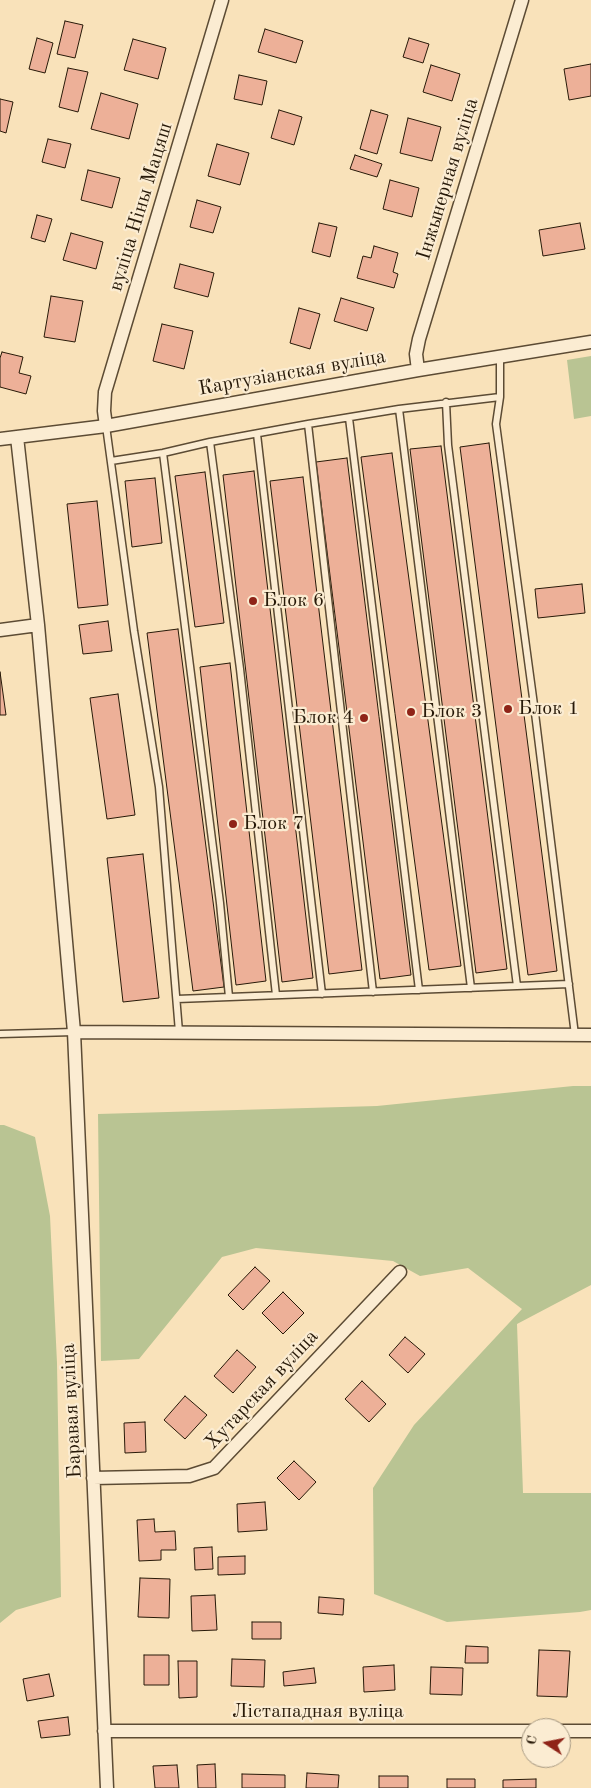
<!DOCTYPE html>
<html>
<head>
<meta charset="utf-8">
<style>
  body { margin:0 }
  #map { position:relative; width:591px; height:1788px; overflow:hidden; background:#f9e2ba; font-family:"Old Standard TT",serif }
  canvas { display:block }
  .north { position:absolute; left:521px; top:1718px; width:50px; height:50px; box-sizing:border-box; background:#fbecd2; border:1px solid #a69881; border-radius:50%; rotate:281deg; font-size:14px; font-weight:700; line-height:20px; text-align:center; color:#271908 }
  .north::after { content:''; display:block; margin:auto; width:18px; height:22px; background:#8f2418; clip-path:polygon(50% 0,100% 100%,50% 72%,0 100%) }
</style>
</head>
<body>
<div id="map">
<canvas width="591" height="1788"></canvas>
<div class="north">С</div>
</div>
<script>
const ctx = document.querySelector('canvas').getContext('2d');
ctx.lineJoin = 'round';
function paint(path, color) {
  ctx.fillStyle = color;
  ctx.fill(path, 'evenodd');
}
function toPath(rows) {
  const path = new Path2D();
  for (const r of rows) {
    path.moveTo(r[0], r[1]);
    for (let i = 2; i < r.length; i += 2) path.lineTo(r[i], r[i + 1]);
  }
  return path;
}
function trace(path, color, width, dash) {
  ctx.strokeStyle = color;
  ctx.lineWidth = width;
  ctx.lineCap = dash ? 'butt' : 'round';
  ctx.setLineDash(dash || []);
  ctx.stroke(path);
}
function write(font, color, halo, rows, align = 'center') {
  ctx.font = font + ' "Old Standard TT",serif';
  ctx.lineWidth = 4.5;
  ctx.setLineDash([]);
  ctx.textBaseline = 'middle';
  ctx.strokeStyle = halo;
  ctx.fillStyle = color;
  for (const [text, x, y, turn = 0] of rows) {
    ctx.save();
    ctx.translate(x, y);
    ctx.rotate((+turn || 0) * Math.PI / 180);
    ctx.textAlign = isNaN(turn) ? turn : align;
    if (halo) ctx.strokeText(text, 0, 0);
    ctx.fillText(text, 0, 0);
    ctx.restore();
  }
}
paint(toPath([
  [591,356,591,416,574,419,567,360],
  [573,1086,591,1086,591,1285,517,1324,523,1493,591,1493,591,1610,580,1612,447,1622,374,1594,373,1488,414,1425,522,1309,468,1268,420,1276,393,1261,256,1248,222,1257,139,1359,101,1361,98,1114,377,1106],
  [0,1125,4,1125,35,1137,50,1216,57,1363,61,1597,16,1610,0,1623]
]), '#b9c493');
const building = toPath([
  [65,21,83,25,75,58,57,54,65,21],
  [265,29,303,41,296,63,258,52,265,29],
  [37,38,53,43,45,73,29,69,37,38],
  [409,38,429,44,423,63,403,57,409,38],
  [133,39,166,48,158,79,124,70,133,39],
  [591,64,591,96,569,100,564,69,591,64],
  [431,65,460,74,452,101,423,92,431,65],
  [68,68,88,72,78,112,59,107,68,68],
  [239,75,267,81,262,105,234,99,239,75],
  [101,93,138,104,129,139,91,129,101,93],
  [0,99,13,102,6,133,0,131,0,99],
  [279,110,302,117,294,145,271,138,279,110],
  [371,110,388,115,377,154,360,149,371,110],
  [408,118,441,127,432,161,400,153,408,118],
  [48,139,71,144,65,168,42,162,48,139],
  [217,144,249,153,240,185,208,176,217,144],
  [355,155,382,164,377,177,350,169,355,155],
  [88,170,120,178,112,208,81,200,88,170],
  [390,180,419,188,412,217,383,209,390,180],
  [197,200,221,207,213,233,190,227,197,200],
  [37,215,52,219,45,242,31,238,37,215],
  [319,223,337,227,330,257,312,252,319,223],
  [580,223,585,249,543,256,539,230,580,223],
  [71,233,103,242,96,269,63,260,71,233],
  [374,246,398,253,393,272,398,274,394,288,357,278,363,256,371,258,374,246],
  [180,264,214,273,208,297,174,288,180,264],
  [51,296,83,301,75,342,44,337,51,296],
  [341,298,374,308,367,331,334,321,341,298],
  [299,308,320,314,310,349,290,343,299,308],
  [162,324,193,331,184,369,153,361,162,324],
  [2,352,23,357,19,373,31,376,26,394,0,387,0,358,2,352],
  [489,443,557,971,528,975,460,447,489,443],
  [441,446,507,969,476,973,410,449,441,446],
  [392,453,461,966,429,970,361,457,392,453],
  [347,458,411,975,380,979,316,462,347,458],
  [254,471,313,978,282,982,223,475,254,471],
  [205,472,224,623,195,627,175,476,205,472],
  [303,477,362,970,329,974,270,481,303,477],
  [155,478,162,543,132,547,125,481,155,478],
  [97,501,108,605,78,608,67,504,97,501],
  [582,584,585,613,538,618,535,589,582,584],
  [108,621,112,651,83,654,79,625,108,621],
  [178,629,224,987,193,991,147,633,178,629],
  [230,663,266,981,236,985,200,667,230,663],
  [0,672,6,715,0,715,0,672],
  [118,694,135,815,107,819,90,698,118,694],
  [143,854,159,998,123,1002,107,858,143,854],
  [255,1267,270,1281,243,1310,228,1295,255,1267],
  [283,1292,304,1313,283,1334,262,1313,283,1292],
  [405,1337,425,1354,408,1373,389,1355,405,1337],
  [237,1350,256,1367,233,1393,214,1376,237,1350],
  [362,1381,386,1404,369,1422,345,1399,362,1381],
  [185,1396,207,1415,185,1439,164,1420,185,1396],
  [145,1422,146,1452,125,1453,124,1423,145,1422],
  [294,1461,316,1482,299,1500,277,1478,294,1461],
  [265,1502,267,1530,238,1532,237,1504,265,1502],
  [154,1519,155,1532,175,1531,176,1550,161,1550,161,1560,139,1561,137,1520,154,1519],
  [212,1547,213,1569,195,1570,194,1548,212,1547],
  [245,1556,245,1574,218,1575,218,1557,245,1556],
  [140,1578,170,1579,169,1618,138,1617,140,1578],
  [215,1595,217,1630,192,1631,191,1596,215,1595],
  [319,1597,344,1599,343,1615,318,1613,319,1597],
  [252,1622,281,1622,281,1639,252,1639,252,1622],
  [466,1646,488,1647,488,1663,465,1663,466,1646],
  [539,1650,570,1651,567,1697,537,1696,539,1650],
  [144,1655,169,1655,169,1685,144,1685,144,1655],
  [232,1659,265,1660,264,1687,231,1686,232,1659],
  [178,1661,197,1661,197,1697,179,1698,178,1661],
  [394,1665,395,1690,364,1692,363,1667,394,1665],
  [431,1667,463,1668,462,1695,430,1694,431,1667],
  [314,1668,316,1683,284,1686,283,1672,314,1668],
  [49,1674,54,1696,27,1701,23,1679,49,1674],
  [68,1717,70,1735,41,1738,38,1721,68,1717],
  [215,1764,216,1788,198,1788,197,1765,215,1764],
  [177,1765,179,1788,155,1788,153,1766,177,1765],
  [307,1773,339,1775,338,1788,306,1788,307,1773],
  [242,1774,285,1775,285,1788,242,1788,242,1774],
  [379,1776,408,1776,408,1788,379,1788,379,1776],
  [447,1779,475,1779,475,1788,447,1788,447,1779],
  [536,1779,536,1788,503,1788,503,1780,536,1779]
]);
paint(building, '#edb098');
trace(building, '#271908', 1);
const service = toPath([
  [500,357,500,397,496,424,534,705,575,1035],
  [446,402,448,445,517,986],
  [399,409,500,397],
  [349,418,419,990],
  [308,424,373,992],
  [106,426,134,631,159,787,179,1032],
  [257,434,322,994],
  [210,442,240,669,276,995],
  [163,453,220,903,229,997],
  [111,461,163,453,210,442,308,424,399,409,471,988],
  [177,999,569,984],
  [0,1034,74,1032]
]);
const minor = toPath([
  [418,370,416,354,419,339,522,0],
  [106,426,104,411,105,392,222,0],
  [17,437,38,625,74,1032,107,1788],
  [0,439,106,426,418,370,591,342],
  [0,630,38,625],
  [74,1032,591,1035],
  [93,1478,189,1476,214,1468,400,1272],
  [104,1731,531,1731],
  [561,1731,591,1731]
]);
trace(service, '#5c4b34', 9);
trace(minor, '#5c4b34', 15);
trace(service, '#fbecd2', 6);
trace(minor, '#fbecd2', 12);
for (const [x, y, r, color] of [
  [253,601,5,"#8f2418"],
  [508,709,5,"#8f2418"],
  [411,712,5,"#8f2418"],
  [364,718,5,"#8f2418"],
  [233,824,5,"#8f2418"]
]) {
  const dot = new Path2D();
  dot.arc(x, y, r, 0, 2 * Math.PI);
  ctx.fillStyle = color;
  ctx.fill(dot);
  trace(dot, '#fbecd2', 2);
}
write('20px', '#271908', '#fbecd2', [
  ["Інжынерная вуліца",448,179,-73],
  ["вуліца Ніны Мацяш",141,207,-73],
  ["Картузіанская вуліца",292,373,-10],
  ["Хутарская вуліца",262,1390,-47],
  ["Баравая вуліца",72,1411,-93],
  ["Лістападная вуліца",318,1712]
]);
write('20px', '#271908', '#fbecd2', [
  ["Блок 6",263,601],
  ["Блок 1",518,709],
  ["Блок 3",421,712],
  ["Блок 4",354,718,"right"],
  ["Блок 7",243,824]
], 'left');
</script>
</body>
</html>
